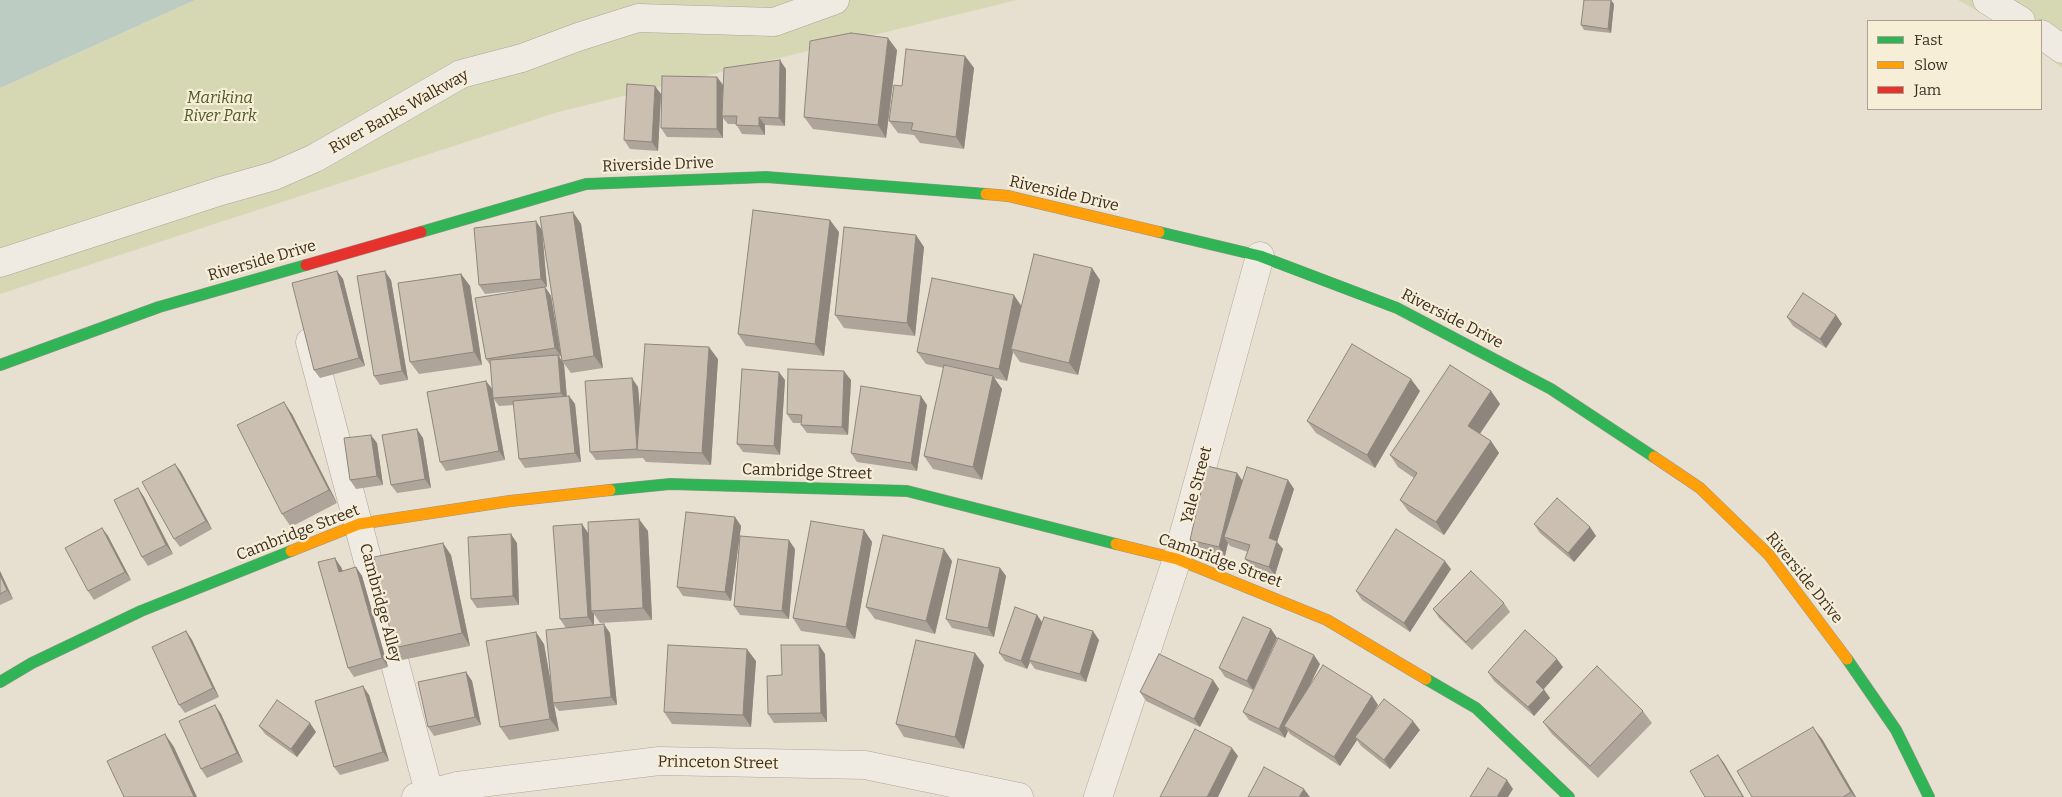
<!DOCTYPE html>
<html>
<head>
<meta charset="utf-8">
<style>
  body { margin:0 }
  #map { position:relative; width:2062px; height:797px; overflow:hidden; background:#e7e0d1; font-family:Bitter,serif }
  canvas { display:block }
  .legend { position:absolute; left:1867px; top:20px; width:175px; height:90px; box-sizing:border-box; background:#f7eed8; border:1px solid #ada18e; margin:0; padding:6px 9px; list-style:none; font-size:15px; color:#3d2e20 }
  .legend li { display:flex; align-items:center; gap:10px; height:25px }
  .legend b { width:25px; border:1px solid #ada18e }
</style>
</head>
<body>
<div id="map">
<canvas width="2062" height="797"></canvas>
<ul class="legend">
<li><b style="height:6px;background:#30b455"></b>Fast</li>
<li><b style="height:6px;background:#ff9f0a"></b>Slow</li>
<li><b style="height:6px;background:#e5322d"></b>Jam</li>
</ul>
</div>
<script>
const ctx = document.querySelector('canvas').getContext('2d');
ctx.lineJoin = 'round';
function paint(path, color) {
  ctx.fillStyle = color;
  ctx.fill(path, 'evenodd');
}
function toPath(rows) {
  const path = new Path2D();
  for (const r of rows) {
    path.moveTo(r[0], r[1]);
    for (let i = 2; i < r.length; i += 2) path.lineTo(r[i], r[i + 1]);
  }
  return path;
}
function trace(path, color, width, dash) {
  ctx.strokeStyle = color;
  ctx.lineWidth = width;
  ctx.lineCap = dash ? 'butt' : 'round';
  ctx.setLineDash(dash || []);
  ctx.stroke(path);
}
function write(font, color, halo, rows, align = 'center') {
  ctx.font = font + ' Bitter,serif';
  ctx.lineWidth = 4.5;
  ctx.setLineDash([]);
  ctx.textBaseline = 'middle';
  ctx.strokeStyle = halo;
  ctx.fillStyle = color;
  for (const [text, x, y, turn = 0] of rows) {
    ctx.save();
    ctx.translate(x, y);
    ctx.rotate((+turn || 0) * Math.PI / 180);
    ctx.textAlign = isNaN(turn) ? turn : align;
    if (halo) ctx.strokeText(text, 0, 0);
    ctx.fillText(text, 0, 0);
    ctx.restore();
  }
}
paint(toPath([
  [195,0,1017,0,558,112,0,294,0,88],
  [1958,0,2062,0,2062,68,2041,52,2041,21,1995,21]
]), '#d6d7b3');
paint(toPath([
  [0,0,195,0,0,88]
]), '#bcccc2');
const street = toPath([
  [1987,0,2021,21],
  [2041,34,2062,49],
  [0,263,221,191,274,176,315,158,461,74,522,58,578,37,638,18,774,22,835,0],
  [310,342,429,792],
  [416,797,457,786,659,761,865,765,1019,797],
  [1098,797,1177,559,1260,256]
]);
const fast = toPath([
  [421,232,586,184,766,177,986,194],
  [1159,232,1260,256,1397,308,1551,389,1654,457],
  [0,365,159,307,306,265],
  [610,490,670,484,907,491,1116,544],
  [1847,659,1896,730,1929,797],
  [1426,679,1476,708,1569,797],
  [0,682,32,663,141,611,291,551]
]);
const slow = toPath([
  [986,194,1008,196,1159,232],
  [1654,457,1700,488,1769,555,1847,659],
  [1116,544,1177,559,1327,620,1426,679],
  [291,551,359,524,510,501,610,490]
]);
const jam = toPath([
  [306,265,421,232]
]);
trace(street, '#ada599', 29);
trace(fast, '#9c958a', 12);
trace(slow, '#9c958a', 12);
trace(jam, '#9c958a', 12);
trace(street, '#efebe3', 28);
trace(fast, '#30b455', 11);
trace(slow, '#ff9f0a', 11);
trace(jam, '#e5322d', 11);
paint(toPath([
  [1614,4,1611,33,1584,30,1581,25],
  [897,50,886,138,813,129,804,117],
  [965,56,974,68,964,149,920,143,914,135,898,133,889,121,902,86],
  [786,69,785,126,765,125,765,135,742,134,736,124,728,124,723,118,723,138,667,137,661,128,717,77,723,85],
  [661,94,658,151,630,149,624,140],
  [573,212,581,224,603,368,571,373,562,361],
  [542,230,547,287,545,287,551,296,561,356,559,357,564,364,567,396,569,396,575,404,581,462,525,468,519,459,514,405,499,406,493,398,491,366,486,359,540,288,485,294,479,285],
  [839,232,824,356,746,346,738,334],
  [924,247,915,336,844,328,835,315],
  [337,271,343,279,365,366,320,378,314,370],
  [461,274,470,286,482,365,419,374,410,362],
  [391,280,408,380,380,385,374,376],
  [1100,280,1078,375,1020,362,1013,352,1007,381,994,378,1002,389,982,480,933,469,924,456,944,368,926,364,917,352,1022,306],
  [1836,315,1842,324,1826,348,1793,326,1787,317],
  [718,359,711,465,646,462,643,458,596,460,590,452,638,387,640,409],
  [785,380,780,455,743,452,737,444],
  [851,380,848,435,807,433,801,425,801,423,793,423,787,414],
  [486,381,492,389,505,460,446,471,440,462],
  [1420,391,1375,468,1316,433,1307,421],
  [1491,391,1500,404,1480,434,1491,441,1499,453,1444,535,1409,512,1400,500,1414,478,1398,467,1390,455],
  [927,405,917,471,857,462,851,453],
  [292,414,337,503,291,527,282,514],
  [423,438,431,488,397,493,391,485],
  [377,443,383,485,356,489,350,480],
  [175,464,181,472,212,529,180,547,174,539],
  [1237,473,1243,481,1288,480,1294,489,1277,542,1283,549,1275,575,1251,568,1245,559,1248,552,1230,546,1228,543,1225,556,1196,548,1190,540],
  [138,488,144,497,173,554,148,566,142,557],
  [735,517,741,526,731,601,683,596,677,587],
  [582,524,588,533,589,551,648,531,652,620,600,623,594,614,594,625,610,633,617,705,559,711,554,705,559,731,509,740,500,727,544,644,552,688,566,628,560,619],
  [1534,524,1590,527,1596,536,1574,562,1540,533],
  [102,528,108,536,131,580,94,600,88,591],
  [864,530,872,542,855,639,801,631,793,618],
  [517,543,519,605,477,608,471,599],
  [795,549,789,619,740,615,734,606],
  [451,555,470,646,402,660,394,648],
  [952,561,935,634,875,619,866,607],
  [341,567,343,571,356,567,362,576,388,667,354,677,348,668],
  [1000,568,1006,576,994,637,952,628,946,619],
  [1451,569,1410,632,1362,600,1356,591],
  [0,571,13,599,0,605],
  [1504,603,1510,612,1472,650,1439,618,1433,609],
  [1037,615,1042,622,1099,640,1086,682,1035,669,1030,662,1027,669,1005,661,999,653],
  [1271,629,1277,638,1253,690,1225,677,1219,668],
  [186,631,192,640,219,697,185,713,179,705],
  [825,654,827,722,774,723,768,714,782,675],
  [756,661,751,727,672,724,664,712],
  [1320,664,1309,686,1372,696,1378,705,1373,713,1420,730,1390,769,1361,746,1357,740,1340,766,1290,734,1288,731,1285,738,1249,720,1243,712],
  [984,665,964,749,904,737,896,724],
  [1563,667,1544,689,1550,698,1534,716,1494,681,1488,672],
  [466,672,472,681,481,725,434,736,428,727],
  [1213,680,1219,689,1200,727,1146,701,1140,692],
  [369,695,389,761,340,775,334,767],
  [215,705,221,714,243,762,207,778,201,769],
  [1643,711,1652,723,1598,778,1552,734,1543,722],
  [259,726,316,732,297,757,265,734],
  [1822,739,1856,797,1752,797]
]), '#afa499');
paint(toPath([
  [1611,0,1614,4,1611,33,1608,29],
  [888,38,897,50,886,138,878,125],
  [965,56,974,68,964,149,956,137],
  [780,60,786,69,785,126,779,118],
  [717,77,723,85,722,116,723,118,723,138,717,129],
  [655,86,661,94,658,151,652,142],
  [759,117,765,125,765,135,759,126],
  [573,212,581,224,603,368,594,356],
  [830,220,839,232,824,356,815,344],
  [536,221,542,230,547,287,541,279],
  [916,235,924,247,915,336,907,323],
  [1092,268,1100,280,1078,375,1069,363],
  [337,271,343,279,365,366,359,358],
  [385,271,391,280,408,380,402,371],
  [461,274,470,286,482,365,474,352],
  [545,287,551,296,561,356,555,348],
  [1014,295,1022,307,1011,349,1013,352,1007,381,999,369],
  [1836,315,1842,324,1826,348,1820,339],
  [709,347,718,359,711,465,702,453],
  [558,355,564,364,567,401,561,393],
  [844,371,851,380,848,435,842,427],
  [779,372,785,380,780,455,774,446],
  [993,376,1002,389,982,480,973,467],
  [632,378,638,387,643,450,637,449],
  [1411,379,1420,391,1375,468,1367,455],
  [486,381,492,389,505,460,499,451],
  [1491,391,1500,404,1476,439,1468,426],
  [569,396,575,404,581,462,575,453],
  [921,396,927,405,917,471,911,463],
  [284,402,292,414,337,503,329,490],
  [417,429,423,438,431,488,425,479],
  [371,435,377,443,383,485,377,476],
  [1491,441,1499,453,1444,535,1436,522],
  [175,464,181,472,212,529,206,521],
  [1237,473,1243,482,1224,537,1228,543,1225,556,1219,547],
  [1288,480,1294,489,1277,542,1283,549,1275,575,1269,567,1269,538],
  [138,488,144,497,173,554,166,545],
  [735,517,741,526,731,601,725,592],
  [639,519,648,531,652,620,643,608],
  [582,524,588,533,593,611,591,611,594,614,594,626,588,617],
  [1590,527,1596,536,1574,562,1568,553],
  [102,528,108,536,131,580,125,572],
  [864,530,872,542,855,639,846,627],
  [511,534,517,543,519,605,513,596],
  [789,540,795,549,789,619,782,611],
  [443,543,451,555,470,646,462,633],
  [944,549,952,561,935,634,926,621],
  [335,558,341,567,346,581,339,572],
  [1445,561,1451,569,1410,632,1404,623],
  [356,567,362,576,388,667,382,658],
  [1000,568,1006,576,994,637,988,628],
  [0,571,13,599,7,590,0,575],
  [1037,615,1043,624,1029,660,1030,662,1027,669,1021,661],
  [604,624,610,633,617,705,611,697],
  [1271,629,1277,638,1253,690,1247,681],
  [186,631,192,640,219,697,213,688],
  [1093,631,1099,640,1086,682,1080,674],
  [536,632,544,644,554,703,553,703,554,705,559,731,550,719],
  [819,645,825,654,827,722,821,713],
  [747,649,756,661,751,727,743,715],
  [975,653,984,665,964,749,955,737],
  [1314,655,1320,664,1289,729,1284,726,1288,731,1285,738,1279,729],
  [1557,659,1563,667,1542,691,1536,682],
  [466,672,472,681,481,725,475,717],
  [1213,680,1219,689,1200,727,1194,719],
  [363,686,369,695,389,761,383,752],
  [1544,690,1550,698,1534,716,1528,707],
  [1372,696,1378,705,1357,739,1355,737,1357,740,1340,766,1334,757],
  [215,705,221,714,243,762,237,753],
  [1413,721,1420,730,1390,769,1384,760],
  [310,723,316,732,297,757,291,749],
  [1813,727,1822,739,1856,797,1855,797,1851,792],
  [165,734,174,747,197,797,194,797],
  [1232,748,1238,756,1218,797,1207,797],
  [1718,755,1724,763,1744,797,1743,797],
  [1507,780,1513,789,1508,797,1497,797],
  [1304,789,1310,797,1299,797]
]), '#8e867d');
const building = toPath([
  [1584,0,1611,0,1608,29,1581,25,1584,0],
  [851,33,888,38,878,125,804,117,810,41,851,33],
  [906,49,965,56,956,137,911,130,913,123,889,121,894,85,902,86,906,49],
  [780,60,779,118,759,117,759,126,736,125,737,116,722,116,724,68,780,60],
  [662,76,717,77,717,129,661,128,662,76],
  [627,84,655,86,652,142,624,140,627,84],
  [753,210,830,220,815,344,738,334,753,210],
  [573,212,594,356,562,361,540,217,573,212],
  [536,221,541,279,479,285,474,228,536,221],
  [844,227,916,235,907,323,835,315,844,227],
  [1034,254,1092,268,1069,363,1011,349,1034,254],
  [337,271,359,358,314,370,292,283,337,271],
  [385,271,402,371,374,376,357,276,385,271],
  [461,274,474,352,410,362,398,283,461,274],
  [932,278,1014,295,999,369,917,352,932,278],
  [545,287,555,348,486,359,475,298,545,287],
  [1803,293,1836,315,1820,339,1787,317,1803,293],
  [645,344,709,347,702,453,637,450,645,344],
  [1352,344,1411,379,1367,455,1307,421,1352,344],
  [558,355,561,393,493,398,490,360,558,355],
  [944,365,993,376,973,467,924,456,944,365],
  [1450,365,1491,391,1468,426,1491,441,1436,522,1400,500,1417,473,1390,455,1450,365],
  [742,369,779,372,774,446,737,444,742,369],
  [788,369,844,371,842,427,801,425,802,415,787,414,788,369],
  [632,378,637,449,590,452,585,381,632,378],
  [486,381,499,451,440,462,427,392,486,381],
  [861,386,921,396,911,463,851,453,861,386],
  [569,396,575,453,519,459,513,401,569,396],
  [284,402,329,490,282,514,237,425,284,402],
  [417,429,425,479,391,485,382,435,417,429],
  [371,435,377,476,350,480,344,438,371,435],
  [175,464,206,521,174,539,142,482,175,464],
  [1207,466,1237,473,1219,547,1190,540,1207,466],
  [1247,467,1288,480,1269,538,1277,541,1269,567,1245,559,1250,545,1224,537,1247,467],
  [138,488,166,545,142,557,114,500,138,488],
  [1557,498,1590,527,1568,553,1534,524,1557,498],
  [686,512,735,517,725,592,677,587,686,512],
  [639,519,643,608,591,611,588,522,639,519],
  [811,521,864,530,846,627,793,618,811,521],
  [582,524,588,617,560,619,553,526,582,524],
  [102,528,125,572,88,591,65,548,102,528],
  [1396,529,1445,561,1404,623,1356,591,1396,529],
  [511,534,513,596,471,599,468,537,511,534],
  [883,535,944,549,926,621,866,607,883,535],
  [740,536,789,540,782,611,734,606,740,536],
  [443,543,462,633,394,648,374,557,443,543],
  [335,558,339,572,356,567,382,658,348,668,318,562,335,558],
  [958,559,1000,568,988,628,946,619,958,559],
  [1471,571,1504,603,1466,642,1433,609,1471,571],
  [0,575,7,590,0,594,0,575],
  [1015,607,1037,615,1021,661,999,653,1015,607],
  [1044,617,1093,631,1080,674,1029,660,1044,617],
  [1243,617,1271,629,1247,681,1219,668,1243,617],
  [604,624,611,697,553,703,546,630,604,624],
  [1525,630,1557,659,1536,682,1544,690,1528,707,1488,672,1525,630],
  [186,631,213,688,179,705,152,647,186,631],
  [536,632,550,719,500,727,486,641,536,632],
  [1278,638,1314,655,1279,729,1243,712,1278,638],
  [916,640,975,653,955,737,896,724,916,640],
  [668,645,747,649,743,715,664,712,668,645],
  [781,645,819,645,821,713,768,714,767,676,782,675,781,645],
  [1159,654,1213,680,1194,719,1140,692,1159,654],
  [1323,665,1372,696,1334,757,1284,726,1323,665],
  [1597,666,1643,711,1590,766,1543,722,1597,666],
  [466,672,475,717,428,727,418,682,466,672],
  [363,686,383,752,334,767,315,701,363,686],
  [1384,699,1413,721,1384,760,1355,737,1384,699],
  [277,700,310,723,291,749,259,726,277,700],
  [215,705,237,753,201,769,179,721,215,705],
  [1813,727,1851,792,1843,797,1752,797,1737,771,1813,727],
  [1195,729,1232,748,1207,797,1160,797,1195,729],
  [165,734,194,797,124,797,107,761,165,734],
  [1718,755,1743,797,1705,797,1690,771,1718,755],
  [1264,767,1304,789,1299,797,1248,797,1264,767],
  [1488,768,1507,780,1497,797,1470,797,1488,768]
]);
paint(building, '#cbbfb2');
trace(building, '#8e867d', 1);
write('italic 16px', '#4d5a26', '#f7eed8', [
  ["Marikina",220,99],
  ["River Park",220,117]
]);
write('16px', '#3d2e20', '#f7eed8', [
  ["River Banks Walkway",399,112,-29],
  ["Riverside Drive",658,165,-2],
  ["Riverside Drive",1064,194,13],
  ["Riverside Drive",262,261,-16],
  ["Riverside Drive",1452,319,27],
  ["Cambridge Street",807,472,2],
  ["Yale Street",1197,485,-75],
  ["Cambridge Street",298,533,-21],
  ["Cambridge Street",1220,561,20],
  ["Riverside Drive",1804,578,51],
  ["Cambridge Alley",380,603,75],
  ["Princeton Street",718,763,1]
]);
</script>
</body>
</html>
